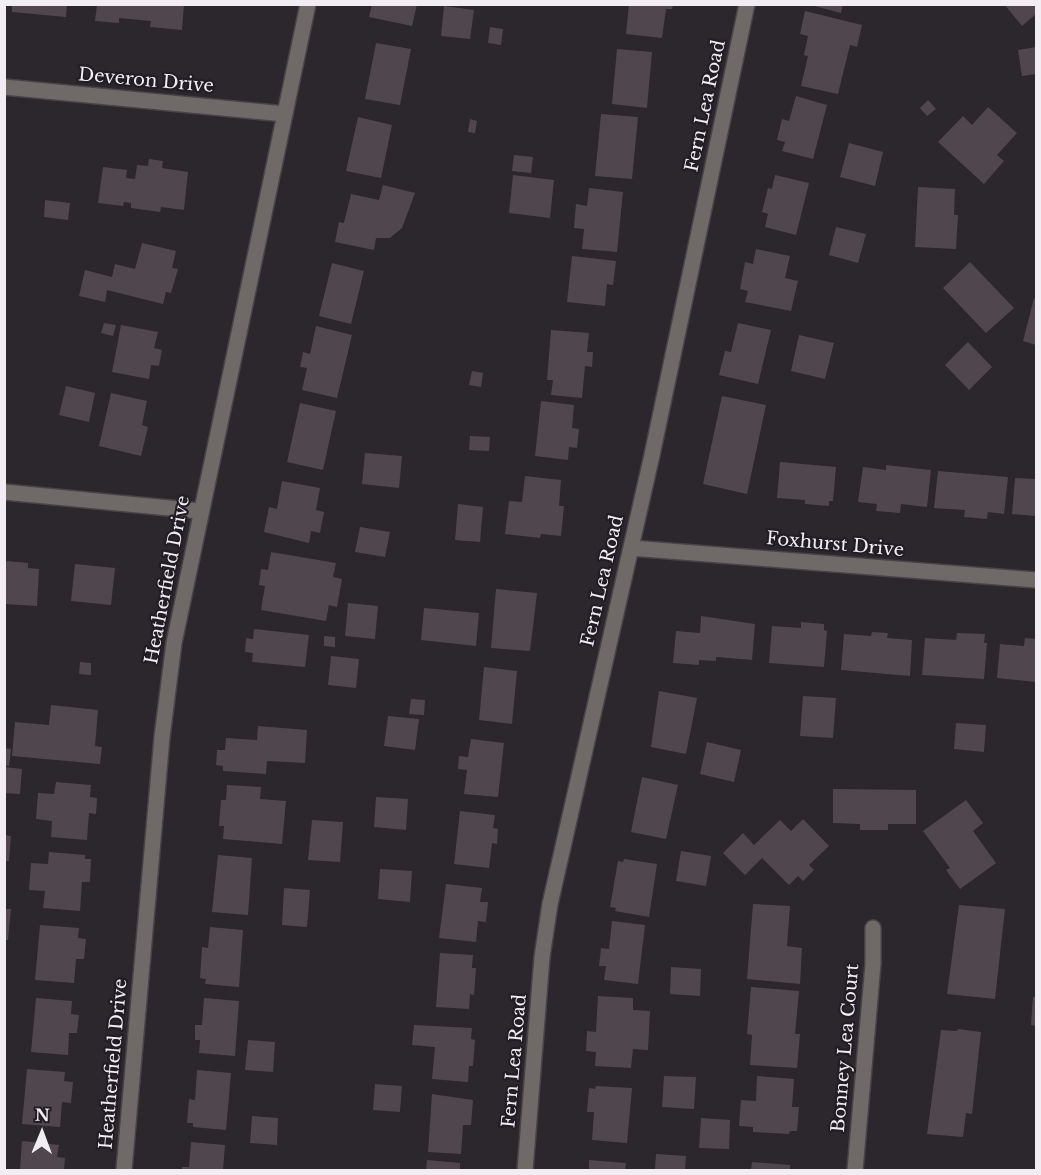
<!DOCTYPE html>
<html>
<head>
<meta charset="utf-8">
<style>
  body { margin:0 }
  #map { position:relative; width:1041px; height:1175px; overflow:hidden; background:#2c262d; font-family:"Libre Baskerville",serif }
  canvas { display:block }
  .frame { position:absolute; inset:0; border:6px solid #f1edf2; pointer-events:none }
  .north { position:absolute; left:12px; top:1103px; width:60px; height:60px; -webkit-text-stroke:4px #221d24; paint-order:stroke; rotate:1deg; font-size:16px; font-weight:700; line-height:24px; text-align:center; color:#f1edf2 }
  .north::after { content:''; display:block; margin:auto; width:21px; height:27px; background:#f1edf2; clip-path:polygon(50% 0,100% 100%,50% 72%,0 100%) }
</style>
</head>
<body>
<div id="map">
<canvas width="1041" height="1175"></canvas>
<div class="frame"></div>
<div class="north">N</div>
</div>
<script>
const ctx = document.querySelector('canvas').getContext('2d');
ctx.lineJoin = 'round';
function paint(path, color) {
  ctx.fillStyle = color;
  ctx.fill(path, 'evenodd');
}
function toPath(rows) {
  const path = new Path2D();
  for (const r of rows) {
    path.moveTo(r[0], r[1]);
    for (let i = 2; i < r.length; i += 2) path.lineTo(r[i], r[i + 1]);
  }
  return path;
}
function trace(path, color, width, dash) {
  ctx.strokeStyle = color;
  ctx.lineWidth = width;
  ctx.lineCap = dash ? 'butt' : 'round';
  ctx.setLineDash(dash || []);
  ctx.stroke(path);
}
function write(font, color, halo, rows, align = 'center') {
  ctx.font = font + ' "Libre Baskerville",serif';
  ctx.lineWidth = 4.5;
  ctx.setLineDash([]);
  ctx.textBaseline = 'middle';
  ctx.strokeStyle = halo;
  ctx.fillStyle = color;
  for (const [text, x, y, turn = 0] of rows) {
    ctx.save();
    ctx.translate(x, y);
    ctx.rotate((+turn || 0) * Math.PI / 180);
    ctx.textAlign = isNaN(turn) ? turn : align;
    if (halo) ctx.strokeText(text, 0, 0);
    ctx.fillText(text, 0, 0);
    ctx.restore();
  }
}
paint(toPath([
  [12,4,67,4,66,17,12,12],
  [372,4,417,4,412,26,369,17],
  [629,4,673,4,672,9,666,9,662,38,626,34],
  [807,4,843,4,841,13],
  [1004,4,1036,4,1036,14,1022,26],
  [97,5,184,5,182,30,150,27,151,21,119,18,119,23,95,21],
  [444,6,474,10,470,39,441,36],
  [805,11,862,25,857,47,850,45,838,94,801,86,808,56,804,55,808,36,800,34],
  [490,27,503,29,501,45,488,43],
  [376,43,411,49,400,105,365,99],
  [1036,47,1036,74,1022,76,1018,50],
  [617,49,652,52,647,108,612,104],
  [796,96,827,105,813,159,782,151,785,142,777,140,782,119,789,121],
  [928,100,936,109,927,116,920,108],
  [988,107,1017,133,997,155,1004,161,984,184,938,142,963,116,972,125],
  [601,114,638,117,632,179,595,176],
  [358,117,392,125,381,178,346,171],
  [470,119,477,121,475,133,468,132],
  [849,143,883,152,875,186,840,177],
  [514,155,533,157,531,173,512,171],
  [149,159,163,161,162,168,188,172,184,210,161,207,160,212,131,208,131,203,124,202,123,206,98,203,103,167,127,170,126,178,135,179,137,165,148,166],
  [513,175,554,180,550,218,509,213],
  [775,175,809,183,796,235,765,227,768,214,762,212,768,188,772,189],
  [383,185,415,193,402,228,390,238,376,238,374,250,335,242,339,222,344,223,351,194,379,200],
  [918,187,955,189,954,215,958,215,956,249,915,247],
  [589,188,623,192,617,252,582,249,584,229,574,228,576,204,587,206],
  [45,200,70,203,68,220,44,217],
  [836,227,866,234,858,263,829,255],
  [142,243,176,251,172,268,178,269,171,293,166,292,163,304,107,290,105,302,79,296,85,270,112,277,115,264,135,269],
  [756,249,790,256,785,278,798,281,791,311,745,302,748,291,740,289,745,262,753,264],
  [572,256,616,261,613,285,607,284,605,306,567,302],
  [970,262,1014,308,986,333,943,288],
  [332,263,364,271,351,324,319,316],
  [1034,298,1036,299,1036,345,1023,341],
  [104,323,116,325,113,336,101,333],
  [738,323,771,330,758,384,719,375,725,351,731,352],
  [121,325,158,332,154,348,162,350,159,366,151,365,149,379,112,372],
  [316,326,352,335,337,398,302,390,307,368,300,367,303,352,310,354],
  [551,330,589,333,587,352,593,352,592,367,585,366,582,398,551,395,553,380,547,380],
  [799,335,834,343,825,379,791,371],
  [968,342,992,367,969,390,945,365],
  [472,371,483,373,481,387,469,385],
  [66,386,95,393,89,422,59,415],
  [111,393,147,401,142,425,148,427,141,456,99,446],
  [722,396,766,405,747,494,703,484],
  [541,401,574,405,572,428,579,429,577,448,569,447,568,460,535,456],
  [300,403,336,411,323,470,287,462],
  [470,436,490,437,489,451,469,450],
  [365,453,402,456,399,488,362,484],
  [780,462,836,467,833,501,829,501,829,506,805,504,805,500,777,498],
  [886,465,931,470,927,507,901,504,900,513,876,511,877,504,858,502,863,467,886,470],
  [938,471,1008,477,1004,514,988,512,987,519,964,517,965,510,934,508],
  [525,476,561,480,559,506,564,506,561,536,541,534,540,538,505,534,509,501,522,502],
  [1015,478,1036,479,1036,516,1012,514],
  [282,481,320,488,316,510,324,512,320,533,311,531,309,543,264,532,269,507,277,509],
  [458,504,483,507,480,542,455,540],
  [360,527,390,532,385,557,355,552],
  [271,552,336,563,333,577,342,579,337,607,329,605,326,621,261,610,265,586,259,585,261,569,268,570],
  [7,561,28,563,28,568,39,569,37,606,4,604,4,567],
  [75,564,115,568,111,605,71,601],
  [496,589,537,593,530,651,491,648],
  [348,603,378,606,375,639,345,636],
  [424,608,479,613,476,646,421,640],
  [701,616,755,624,752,660,716,657,716,661,699,660,699,665,673,663,676,631,700,633],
  [801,622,824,624,824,630,827,631,824,667,769,663,772,626,801,628],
  [254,629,309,635,305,667,252,662,253,653,245,652,246,638,253,639],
  [872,632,888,633,887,638,912,640,910,676,841,670,844,634,871,636],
  [957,633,985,634,984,643,987,643,984,679,922,675,925,638,956,640],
  [324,636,335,637,335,647,324,646],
  [1025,638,1036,639,1036,682,997,678,1000,644,1024,646],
  [331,656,359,659,356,688,328,685],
  [80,662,91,663,91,675,79,674],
  [484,667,517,671,512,724,479,720],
  [659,691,697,698,686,754,651,747],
  [803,696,836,698,833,738,800,736],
  [411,699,425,700,424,715,409,714],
  [51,705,98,710,95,746,102,747,100,764,12,756,15,722,49,725],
  [388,716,419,719,415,750,384,746],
  [956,723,986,725,984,752,954,749],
  [258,726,307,730,305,763,267,761,266,774,223,771,223,766,216,765,217,750,225,750,226,738,257,740],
  [471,739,504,743,498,797,464,794,467,770,458,769,459,756,468,757],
  [707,742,741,750,734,782,700,774],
  [4,748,11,749,9,766,4,765],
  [4,767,22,769,20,794,4,793],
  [642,777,678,785,666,839,631,832],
  [56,782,91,785,90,797,97,798,96,814,89,813,87,840,51,837,52,821,36,819,38,793,54,794],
  [227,785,261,787,260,799,286,801,282,844,223,839,224,826,219,826,221,800,226,800],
  [833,789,916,790,916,824,888,824,888,830,860,830,860,824,833,823],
  [376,797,408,799,406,830,374,827],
  [966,800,983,823,973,831,996,863,960,889,946,870,950,868,923,831],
  [460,811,495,815,493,828,498,829,497,844,492,843,489,868,454,864],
  [803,819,829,846,809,865,814,870,803,881,798,876,789,885,762,858,745,875,723,853,743,833,754,845,780,820,791,831],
  [312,820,343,822,340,862,308,860],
  [4,835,11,836,9,861,4,861],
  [681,851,711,856,706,886,676,881],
  [49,852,85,855,85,859,91,859,90,882,82,882,80,911,43,908,45,891,29,890,31,863,48,864],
  [218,855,252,858,248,915,212,912],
  [624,859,657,864,649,917,615,911,616,908,610,907,618,861,623,862],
  [380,869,412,871,410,902,378,899],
  [446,884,482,888,480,902,488,902,486,922,478,921,476,942,439,938],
  [284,888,310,890,307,927,282,925],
  [753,904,790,906,787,946,802,948,800,984,747,979],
  [959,905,1005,909,995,999,947,994],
  [4,909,11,909,8,940,4,940],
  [612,921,645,925,638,984,604,980,606,966,599,966,601,948,609,949],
  [40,925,79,928,78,938,86,939,84,959,76,959,74,983,35,980],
  [210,927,243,930,239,987,205,984,206,979,200,978,202,947,208,948],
  [440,953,473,955,472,968,476,968,474,995,470,994,469,1009,436,1007],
  [671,967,701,969,700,996,670,994],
  [751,987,799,991,795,1034,800,1034,797,1068,750,1065,752,1035,747,1034],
  [598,996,633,998,633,1010,650,1011,648,1050,633,1049,631,1068,595,1066,596,1052,586,1051,587,1031,596,1032],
  [1033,997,1036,997,1036,1026,1031,1025],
  [36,998,72,1001,71,1014,79,1015,77,1033,69,1033,68,1055,31,1052],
  [204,998,239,1001,235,1056,199,1053,200,1040,195,1040,195,1025,202,1025],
  [414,1025,472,1028,471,1039,475,1040,473,1066,469,1066,468,1082,432,1079,435,1047,412,1045],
  [958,1029,981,1032,972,1114,966,1113,963,1137,927,1134,941,1030,957,1031],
  [248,1040,275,1042,273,1072,245,1070],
  [27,1069,65,1072,64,1081,73,1082,71,1103,62,1102,60,1127,22,1124],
  [197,1070,231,1073,226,1130,193,1127,193,1123,187,1123,189,1099,195,1100],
  [664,1076,696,1077,694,1109,662,1107],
  [757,1076,794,1079,792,1107,799,1107,797,1131,790,1131,789,1134,753,1132,753,1127,739,1126,741,1100,756,1101],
  [375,1084,402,1086,400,1112,373,1110],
  [596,1086,632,1088,627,1143,592,1140,594,1112,587,1112,589,1088,595,1089],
  [432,1094,473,1100,471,1125,463,1125,461,1154,428,1152],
  [252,1116,278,1118,277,1145,250,1143],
  [701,1118,730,1120,729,1149,699,1148],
  [22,1141,59,1145,57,1157,65,1158,64,1170,20,1170],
  [191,1142,225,1145,223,1170,182,1170,182,1167,189,1167],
  [656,1154,686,1156,685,1170,655,1170],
  [427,1160,460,1163,460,1170,426,1170],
  [589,1160,626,1163,625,1170,589,1170],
  [752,1162,790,1165,790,1170,751,1170]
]), '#50474e');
const street = toPath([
  [4,87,285,114],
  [4,492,200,511],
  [631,548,1036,580],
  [124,1170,162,737,174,643,308,4],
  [525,1170,542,957,550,904,652,455,747,4],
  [855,1170,873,964,873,928]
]);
trace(street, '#484249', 18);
trace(street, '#6f6a68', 15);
write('18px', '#f1edf2', '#221d24', [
  ["Deveron Drive",146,81,5],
  ["Fern Lea Road",706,106,-78],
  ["Foxhurst Drive",835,545,5],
  ["Heatherfield Drive",168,580,-79],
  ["Fern Lea Road",603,581,-77],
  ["Bonney Lea Court",846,1048,-85],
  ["Fern Lea Road",515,1061,-85],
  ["Heatherfield Drive",114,1064,-85]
]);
</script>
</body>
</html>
